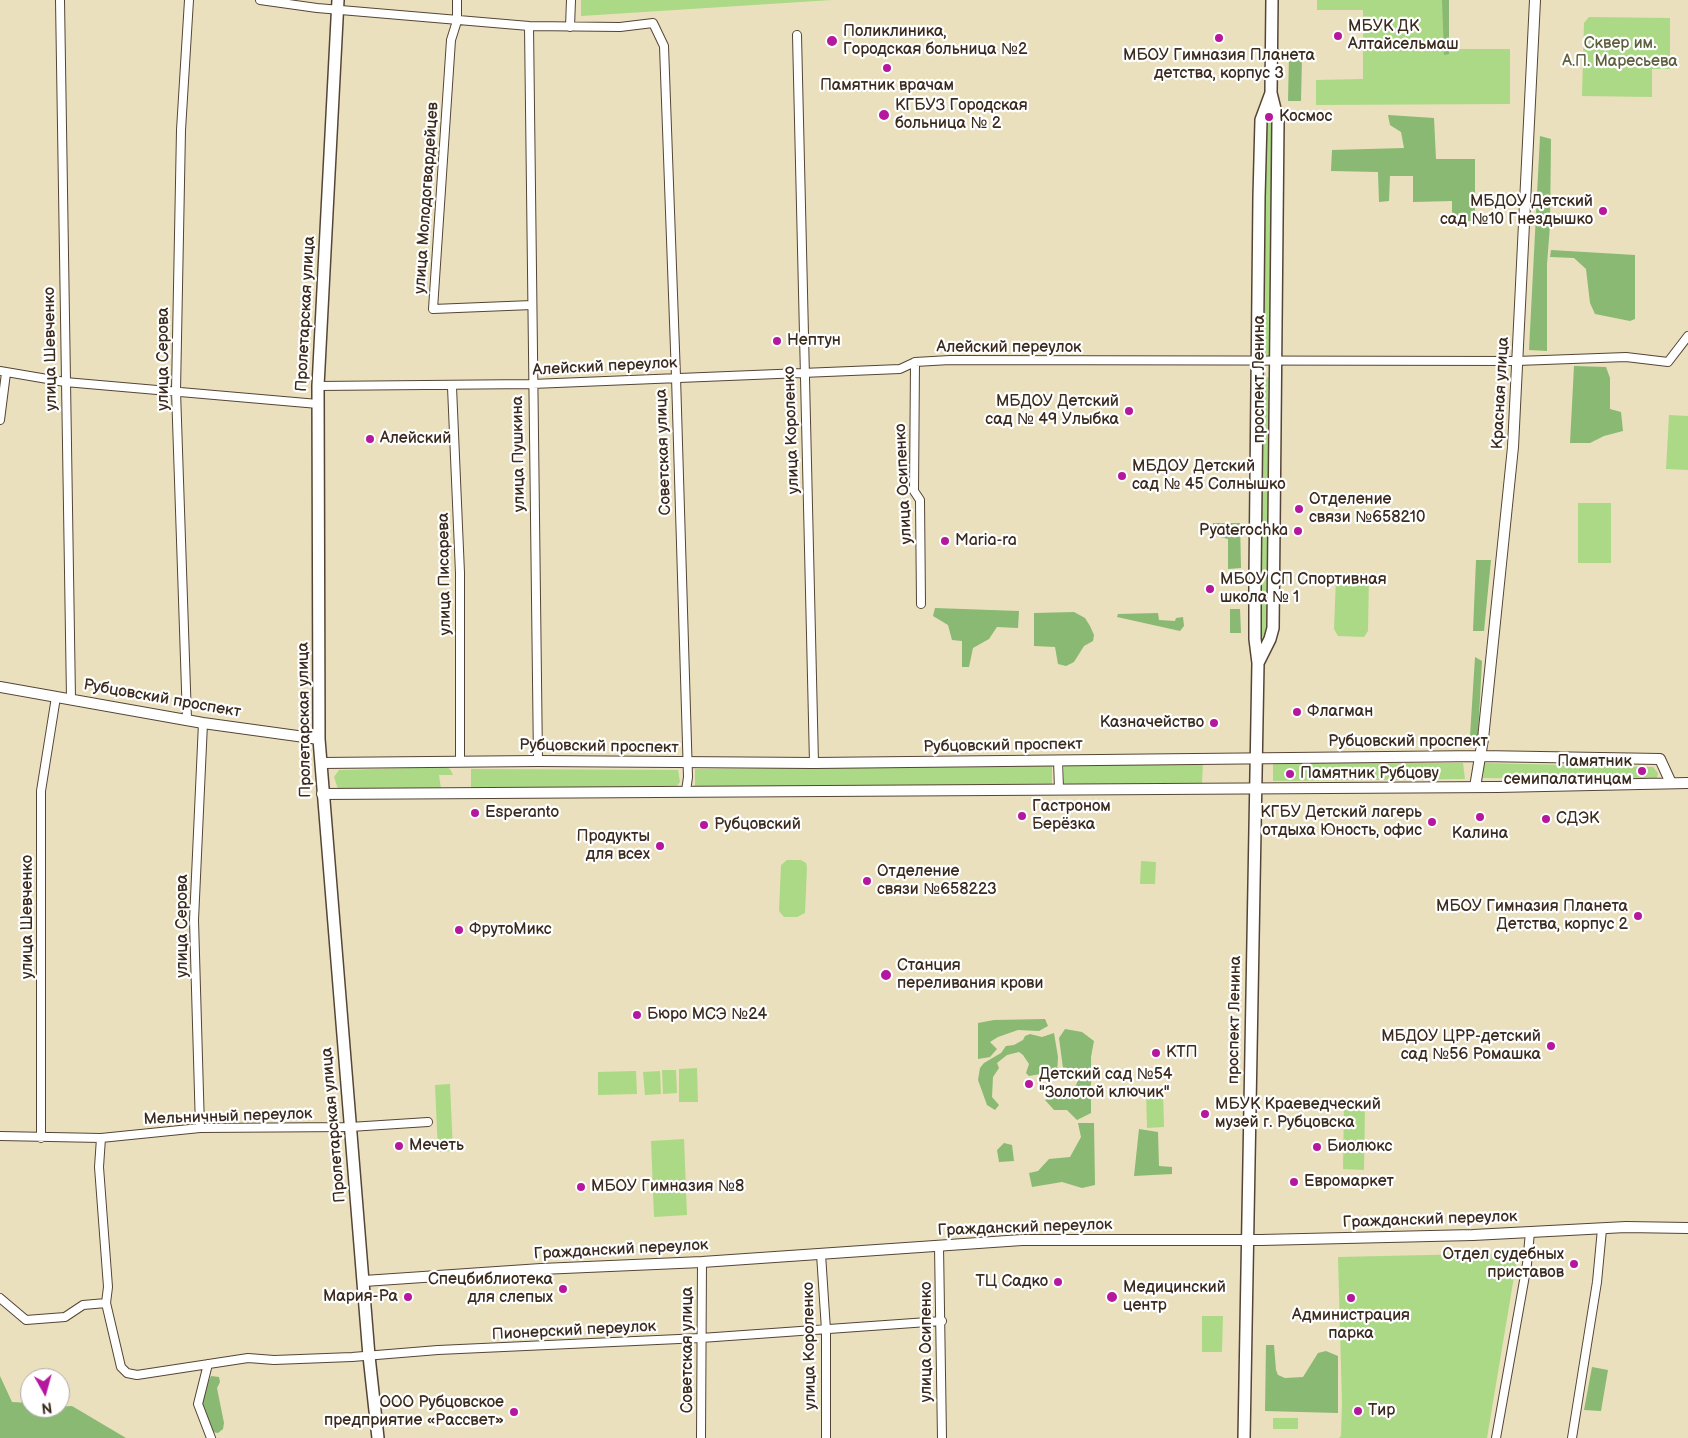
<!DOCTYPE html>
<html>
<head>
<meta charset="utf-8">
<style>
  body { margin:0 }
  #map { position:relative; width:1688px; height:1438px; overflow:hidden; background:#eae0bd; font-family:"Balsamiq Sans",sans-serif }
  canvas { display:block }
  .north { position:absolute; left:20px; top:1368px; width:50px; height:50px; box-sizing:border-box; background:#fff; border:1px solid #b1aaa5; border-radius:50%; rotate:173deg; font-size:14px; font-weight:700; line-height:20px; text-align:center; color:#3b2a1e }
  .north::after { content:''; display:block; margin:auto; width:18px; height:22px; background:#b5179e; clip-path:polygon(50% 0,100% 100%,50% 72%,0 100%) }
</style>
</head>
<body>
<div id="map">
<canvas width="1688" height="1438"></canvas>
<div class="north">N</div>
</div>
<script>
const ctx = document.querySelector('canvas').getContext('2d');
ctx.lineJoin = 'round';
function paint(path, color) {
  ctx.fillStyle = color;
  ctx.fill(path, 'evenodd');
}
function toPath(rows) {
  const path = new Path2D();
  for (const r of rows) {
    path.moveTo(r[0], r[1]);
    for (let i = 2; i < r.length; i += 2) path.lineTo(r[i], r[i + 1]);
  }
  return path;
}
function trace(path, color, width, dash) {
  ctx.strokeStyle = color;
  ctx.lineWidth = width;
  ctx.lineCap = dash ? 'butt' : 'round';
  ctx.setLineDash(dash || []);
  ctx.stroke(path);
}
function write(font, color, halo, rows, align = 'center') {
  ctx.font = font + ' "Balsamiq Sans",sans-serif';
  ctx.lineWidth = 4.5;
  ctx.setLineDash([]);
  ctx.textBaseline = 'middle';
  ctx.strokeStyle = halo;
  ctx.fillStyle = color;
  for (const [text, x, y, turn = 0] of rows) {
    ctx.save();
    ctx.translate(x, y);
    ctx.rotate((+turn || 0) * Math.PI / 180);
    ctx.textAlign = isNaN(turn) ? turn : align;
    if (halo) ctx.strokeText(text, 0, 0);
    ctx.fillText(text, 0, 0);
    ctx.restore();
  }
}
paint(toPath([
  [581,0,832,0,581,16],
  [1317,0,1449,0,1449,49,1510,49,1510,104,1316,105,1316,80,1363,79,1363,10,1317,10],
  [1589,17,1670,18,1670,69,1652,69,1652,97,1582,96,1584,23],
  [1266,115,1272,116,1275,121,1273,356,1261,355],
  [1260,377,1270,377,1267,634,1261,638,1259,635],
  [1669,415,1688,416,1688,470,1666,469],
  [1578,503,1611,503,1611,563,1578,563],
  [1340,573,1364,573,1369,576,1368,631,1364,637,1338,636,1334,629,1336,578],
  [1203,762,1202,784,1064,785,1064,764],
  [1273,763,1463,763,1465,779,1273,781],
  [1484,763,1653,767,1658,773,1657,778,1651,780,1483,778],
  [1052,765,1052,784,695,789,695,769],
  [446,767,450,769,453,775,439,775,441,789,338,789,334,777,339,770],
  [471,769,678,770,680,782,676,787,471,788],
  [787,860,801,860,806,863,807,867,805,913,797,917,784,917,779,911,781,865],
  [1141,861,1156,862,1155,884,1140,884],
  [697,1068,698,1102,679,1102,679,1069],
  [662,1070,676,1070,677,1093,663,1094],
  [636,1071,637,1094,598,1095,598,1072],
  [660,1071,661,1094,645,1095,643,1072],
  [450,1084,453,1151,438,1152,435,1085],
  [1146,1090,1163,1090,1164,1127,1147,1128],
  [1344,1104,1365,1105,1364,1170,1343,1169],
  [684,1139,687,1215,654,1217,651,1141],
  [1518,1253,1487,1438,1339,1438,1341,1436,1342,1403,1338,1257],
  [1202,1316,1223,1316,1222,1352,1202,1352],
  [1273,1418,1298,1418,1298,1429,1273,1429]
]), '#acd985');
paint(toPath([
  [1442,0,1449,0,1449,54,1444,55],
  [1289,56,1302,56,1301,101,1288,101],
  [1388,115,1434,118,1436,159,1475,159,1475,221,1452,221,1452,201,1413,202,1413,176,1390,176,1389,201,1379,202,1378,172,1331,171,1332,150,1404,148,1401,132,1390,125],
  [1540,136,1551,139,1550,226,1547,264,1547,351,1529,350],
  [1551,250,1635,255,1635,319,1630,321,1595,314,1590,303,1586,269,1574,258,1550,257],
  [1574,366,1606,367,1610,378,1610,409,1621,412,1623,431,1604,436,1590,443,1570,443],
  [1213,523,1240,523,1241,568,1228,569,1228,539,1212,535],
  [1476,560,1491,560,1484,631,1473,631],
  [935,608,1019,611,1018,628,997,627,989,639,973,648,969,667,962,667,962,641,952,640,948,625,933,616],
  [1230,609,1240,609,1241,633,1230,633],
  [1074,612,1085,618,1090,626,1094,635,1093,641,1084,646,1074,662,1066,666,1058,664,1055,647,1034,646,1034,613],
  [1158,613,1159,620,1175,621,1176,618,1183,617,1184,626,1180,631,1117,617,1118,614],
  [1475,657,1482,661,1478,736,1470,736],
  [1045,1019,1048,1026,1039,1031,1018,1030,998,1037,990,1042,997,1049,990,1057,978,1059,978,1023,994,1020],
  [1065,1029,1082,1032,1094,1041,1091,1057,1091,1113,1077,1120,1067,1110,1054,1110,1045,1100,1062,1094,1076,1085,1079,1078,1063,1068,1059,1038],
  [1054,1033,1058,1057,1057,1074,1046,1073,1029,1076,1026,1073,1029,1064,1023,1055,1019,1052,1007,1055,997,1063,999,1068,993,1077,992,1097,999,1105,995,1110,987,1105,978,1080,980,1068,984,1063,1001,1053,1006,1046,1014,1045,1023,1040,1025,1036,1030,1034,1042,1037],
  [1078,1123,1094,1123,1095,1185,1082,1188,1062,1182,1032,1187,1029,1173,1038,1171,1049,1159,1070,1157,1081,1137],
  [1139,1129,1158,1132,1159,1166,1172,1167,1172,1174,1134,1176],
  [1004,1143,1012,1145,1014,1161,999,1162,997,1150],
  [1266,1345,1274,1345,1276,1370,1278,1375,1285,1378,1303,1377,1318,1353,1326,1351,1338,1356,1338,1413,1265,1411],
  [1592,1367,1608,1370,1601,1411,1584,1410],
  [0,1376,12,1402,30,1403,30,1408,72,1406,126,1438,0,1438],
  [211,1376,219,1377,220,1382,217,1388,224,1423,223,1429,218,1433,212,1432,204,1411,202,1397]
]), '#89b972');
const minor = toPath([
  [60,0,71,698],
  [260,0,317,8,529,26,620,27,653,23,664,46,676,377,688,777,686,791],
  [457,0,457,21,451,40,433,309,532,305],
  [529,26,538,761],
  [570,27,571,0],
  [797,35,814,763],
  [915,362,914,491,920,500,921,604],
  [0,371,65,382,318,404],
  [318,386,532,384,900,369,915,362,950,360,1517,361,1626,357,1668,362,1688,336],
  [452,387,460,573,460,761],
  [0,420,6,373],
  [187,719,176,391,181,130,189,0],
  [1058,760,1059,789],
  [200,1128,194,920,203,723],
  [0,1136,101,1138,200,1128,350,1127,428,1122],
  [41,1138,41,791,56,697],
  [101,1138,99,1167,108,1287,106,1303,121,1367,127,1373,137,1375,248,1358,274,1360,352,1357,438,1350,701,1338,942,1321],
  [939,1246,942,1438],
  [821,1254,826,1330,826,1438],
  [0,1298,26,1320,65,1317,83,1305,106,1303],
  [208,1364,198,1404,211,1438],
  [701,1438,702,1262],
  [1496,1438,1527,1264,1530,1232],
  [1572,1438,1597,1282,1602,1229]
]);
const tertiary = toPath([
  [0,687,203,723,319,739],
  [321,763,538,761,814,763,1481,756,1660,759,1671,783],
  [1475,787,1483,739,1513,447,1535,0],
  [322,794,1497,787,1688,783],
  [364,1281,541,1269,702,1262,1022,1240,1261,1240,1473,1235,1626,1227,1688,1228]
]);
const secondary = toPath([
  [338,0,318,386,319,739,369,1356,378,1438],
  [1258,663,1270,639,1273,628,1278,121,1271,93,1272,0],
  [1244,1438,1258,663,1255,639,1255,578,1259,197,1261,120,1271,93]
]);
trace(minor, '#554536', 10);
trace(tertiary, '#554536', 12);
trace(secondary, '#554536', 14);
trace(minor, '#fff', 8);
trace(tertiary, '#fff', 10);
trace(secondary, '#fff', 11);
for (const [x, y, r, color] of [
  [1338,36,5,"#b5179e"],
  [1219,38,5,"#b5179e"],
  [832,41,6,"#b5179e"],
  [887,68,5,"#b5179e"],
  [884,115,6,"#b5179e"],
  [1269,117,5,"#b5179e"],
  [1603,211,5,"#b5179e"],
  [777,341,5,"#b5179e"],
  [1129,411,5,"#b5179e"],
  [370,439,5,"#b5179e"],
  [1122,476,5,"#b5179e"],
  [1299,509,5,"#b5179e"],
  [1298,531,5,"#b5179e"],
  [945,541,5,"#b5179e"],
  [1210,589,5,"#b5179e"],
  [1297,712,5,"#b5179e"],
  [1214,723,5,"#b5179e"],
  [1642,771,5,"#b5179e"],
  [1290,774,5,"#b5179e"],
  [475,813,5,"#b5179e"],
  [1022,816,5,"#b5179e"],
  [1480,817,5,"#b5179e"],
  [1546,819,5,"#b5179e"],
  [1432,822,5,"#b5179e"],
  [704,825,5,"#b5179e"],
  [660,846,5,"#b5179e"],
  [867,881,5,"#b5179e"],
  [1638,916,5,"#b5179e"],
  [459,930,5,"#b5179e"],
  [886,975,6,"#b5179e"],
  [637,1015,5,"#b5179e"],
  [1551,1046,5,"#b5179e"],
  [1156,1053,5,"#b5179e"],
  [1029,1084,5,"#b5179e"],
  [1205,1114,5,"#b5179e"],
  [399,1146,5,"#b5179e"],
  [1317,1147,5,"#b5179e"],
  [1294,1182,5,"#b5179e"],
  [581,1187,5,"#b5179e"],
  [1574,1264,5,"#b5179e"],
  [1058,1282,5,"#b5179e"],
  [563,1289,5,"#b5179e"],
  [408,1297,5,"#b5179e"],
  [1112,1297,6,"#b5179e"],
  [1351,1298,5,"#b5179e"],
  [1358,1411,5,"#b5179e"],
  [514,1412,5,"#b5179e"]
]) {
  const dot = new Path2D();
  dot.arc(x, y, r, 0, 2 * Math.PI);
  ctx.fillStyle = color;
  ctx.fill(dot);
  trace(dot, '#fff', 2);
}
write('16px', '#3b2a1e', '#fff', [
  ["МБУК ДК",1348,27],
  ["Алтайсельмаш",1348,45],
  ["Поликлиника,",843,32],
  ["Городская больница №2",843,50],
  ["МБОУ Гимназия Планета",1219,56,"center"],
  ["детства, корпус 3",1219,74,"center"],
  ["Памятник врачам",887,86,"center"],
  ["КГБУЗ Городская",895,106],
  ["больница № 2",895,124],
  ["Космос",1279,117],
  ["МБДОУ Детский",1593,202,"right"],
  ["сад №10 Гнездышко",1593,220,"right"],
  ["Нептун",787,341],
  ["МБДОУ Детский",1119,402,"right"],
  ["сад № 49 Улыбка",1119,420,"right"],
  ["Алейский",380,439],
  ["МБДОУ Детский",1132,467],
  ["сад № 45 Солнышко",1132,485],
  ["Отделение",1309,500],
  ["связи №658210",1309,518],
  ["Pyaterochka",1288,531,"right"],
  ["Maria-ra",955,541],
  ["МБОУ СП Спортивная",1220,580],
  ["школа № 1",1220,598],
  ["Флагман",1307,712],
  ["Казначейство",1204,723,"right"],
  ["Памятник",1632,762,"right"],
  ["семипалатинцам",1632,780,"right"],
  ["Памятник Рубцову",1300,774],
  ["Гастроном",1032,807],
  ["Берёзка",1032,825],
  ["Esperanto",485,813],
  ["КГБУ Детский лагерь",1422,813,"right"],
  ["отдыха Юность, офис",1422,831,"right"],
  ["СДЭК",1556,819],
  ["Рубцовский",714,825],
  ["Калина",1480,834,"center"],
  ["Продукты",650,837,"right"],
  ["для всех",650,855,"right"],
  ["Отделение",877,872],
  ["связи №658223",877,890],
  ["МБОУ Гимназия Планета",1628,907,"right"],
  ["Детства, корпус 2",1628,925,"right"],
  ["ФрутоМикс",469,930],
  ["Станция",897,966],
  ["переливания крови",897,984],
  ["Бюро МСЭ №24",647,1015],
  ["МБДОУ ЦРР-детский",1541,1037,"right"],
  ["сад №56 Ромашка",1541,1055,"right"],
  ["КТП",1166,1053],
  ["Детский сад №54",1039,1075],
  ["\"Золотой ключик\"",1039,1093],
  ["МБУК Краеведческий",1215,1105],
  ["музей г. Рубцовска",1215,1123],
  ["Мечеть",409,1146],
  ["Биолюкс",1327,1147],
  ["Евромаркет",1304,1182],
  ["МБОУ Гимназия №8",591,1187],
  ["Отдел судебных",1564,1255,"right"],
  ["приставов",1564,1273,"right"],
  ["Спецбиблиотека",553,1280,"right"],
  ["для слепых",553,1298,"right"],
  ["ТЦ Садко",1048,1282,"right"],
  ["Медицинский",1123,1288],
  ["центр",1123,1306],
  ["Мария-Ра",398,1297,"right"],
  ["Администрация",1351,1316,"center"],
  ["парка",1351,1334,"center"],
  ["ООО Рубцовское",504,1403,"right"],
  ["предприятие «Рассвет»",504,1421,"right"],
  ["Тир",1368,1411]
], 'left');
write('16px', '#5d5f3d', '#fff', [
  ["Сквер им.",1620,44],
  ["А.П. Маресьева",1620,62]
]);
write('16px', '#3b2a1e', '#fff', [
  ["улица Молодогвардейцев",427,198,-86],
  ["Пролетарская улица",306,314,-87],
  ["Алейский переулок",1009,348],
  ["улица Шевченко",51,349,-91],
  ["улица Серова",164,359,-90],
  ["Алейский переулок",605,367,-3],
  ["проспект Ленина",1260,379,-90],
  ["Красная улица",1501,393,-87],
  ["улица Короленко",792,430,-92],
  ["Советская улица",664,452,-92],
  ["улица Пушкина",519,454,-91],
  ["улица Осипенко",904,484,-93],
  ["улица Писарева",445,574,-91],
  ["Рубцовский проспект",162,699,10],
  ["Пролетарская улица",305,720,-91],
  ["Рубцовский проспект",1408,742],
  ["Рубцовский проспект",1003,746,-1],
  ["Рубцовский проспект",599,747,1],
  ["улица Шевченко",28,917,-90],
  ["улица Серова",183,926,-90],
  ["проспект Ленина",1235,1020,-89],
  ["Мельничный переулок",228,1117,-2],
  ["Пролетарская улица",334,1125,-95],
  ["Гражданский переулок",1430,1220,-2],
  ["Гражданский переулок",1025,1228,-2],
  ["Гражданский переулок",621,1250,-3],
  ["Пионерский переулок",574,1331,-3],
  ["улица Осипенко",927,1342,-90],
  ["улица Короленко",810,1346,-91],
  ["Советская улица",688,1350,-90]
]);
</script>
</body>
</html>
